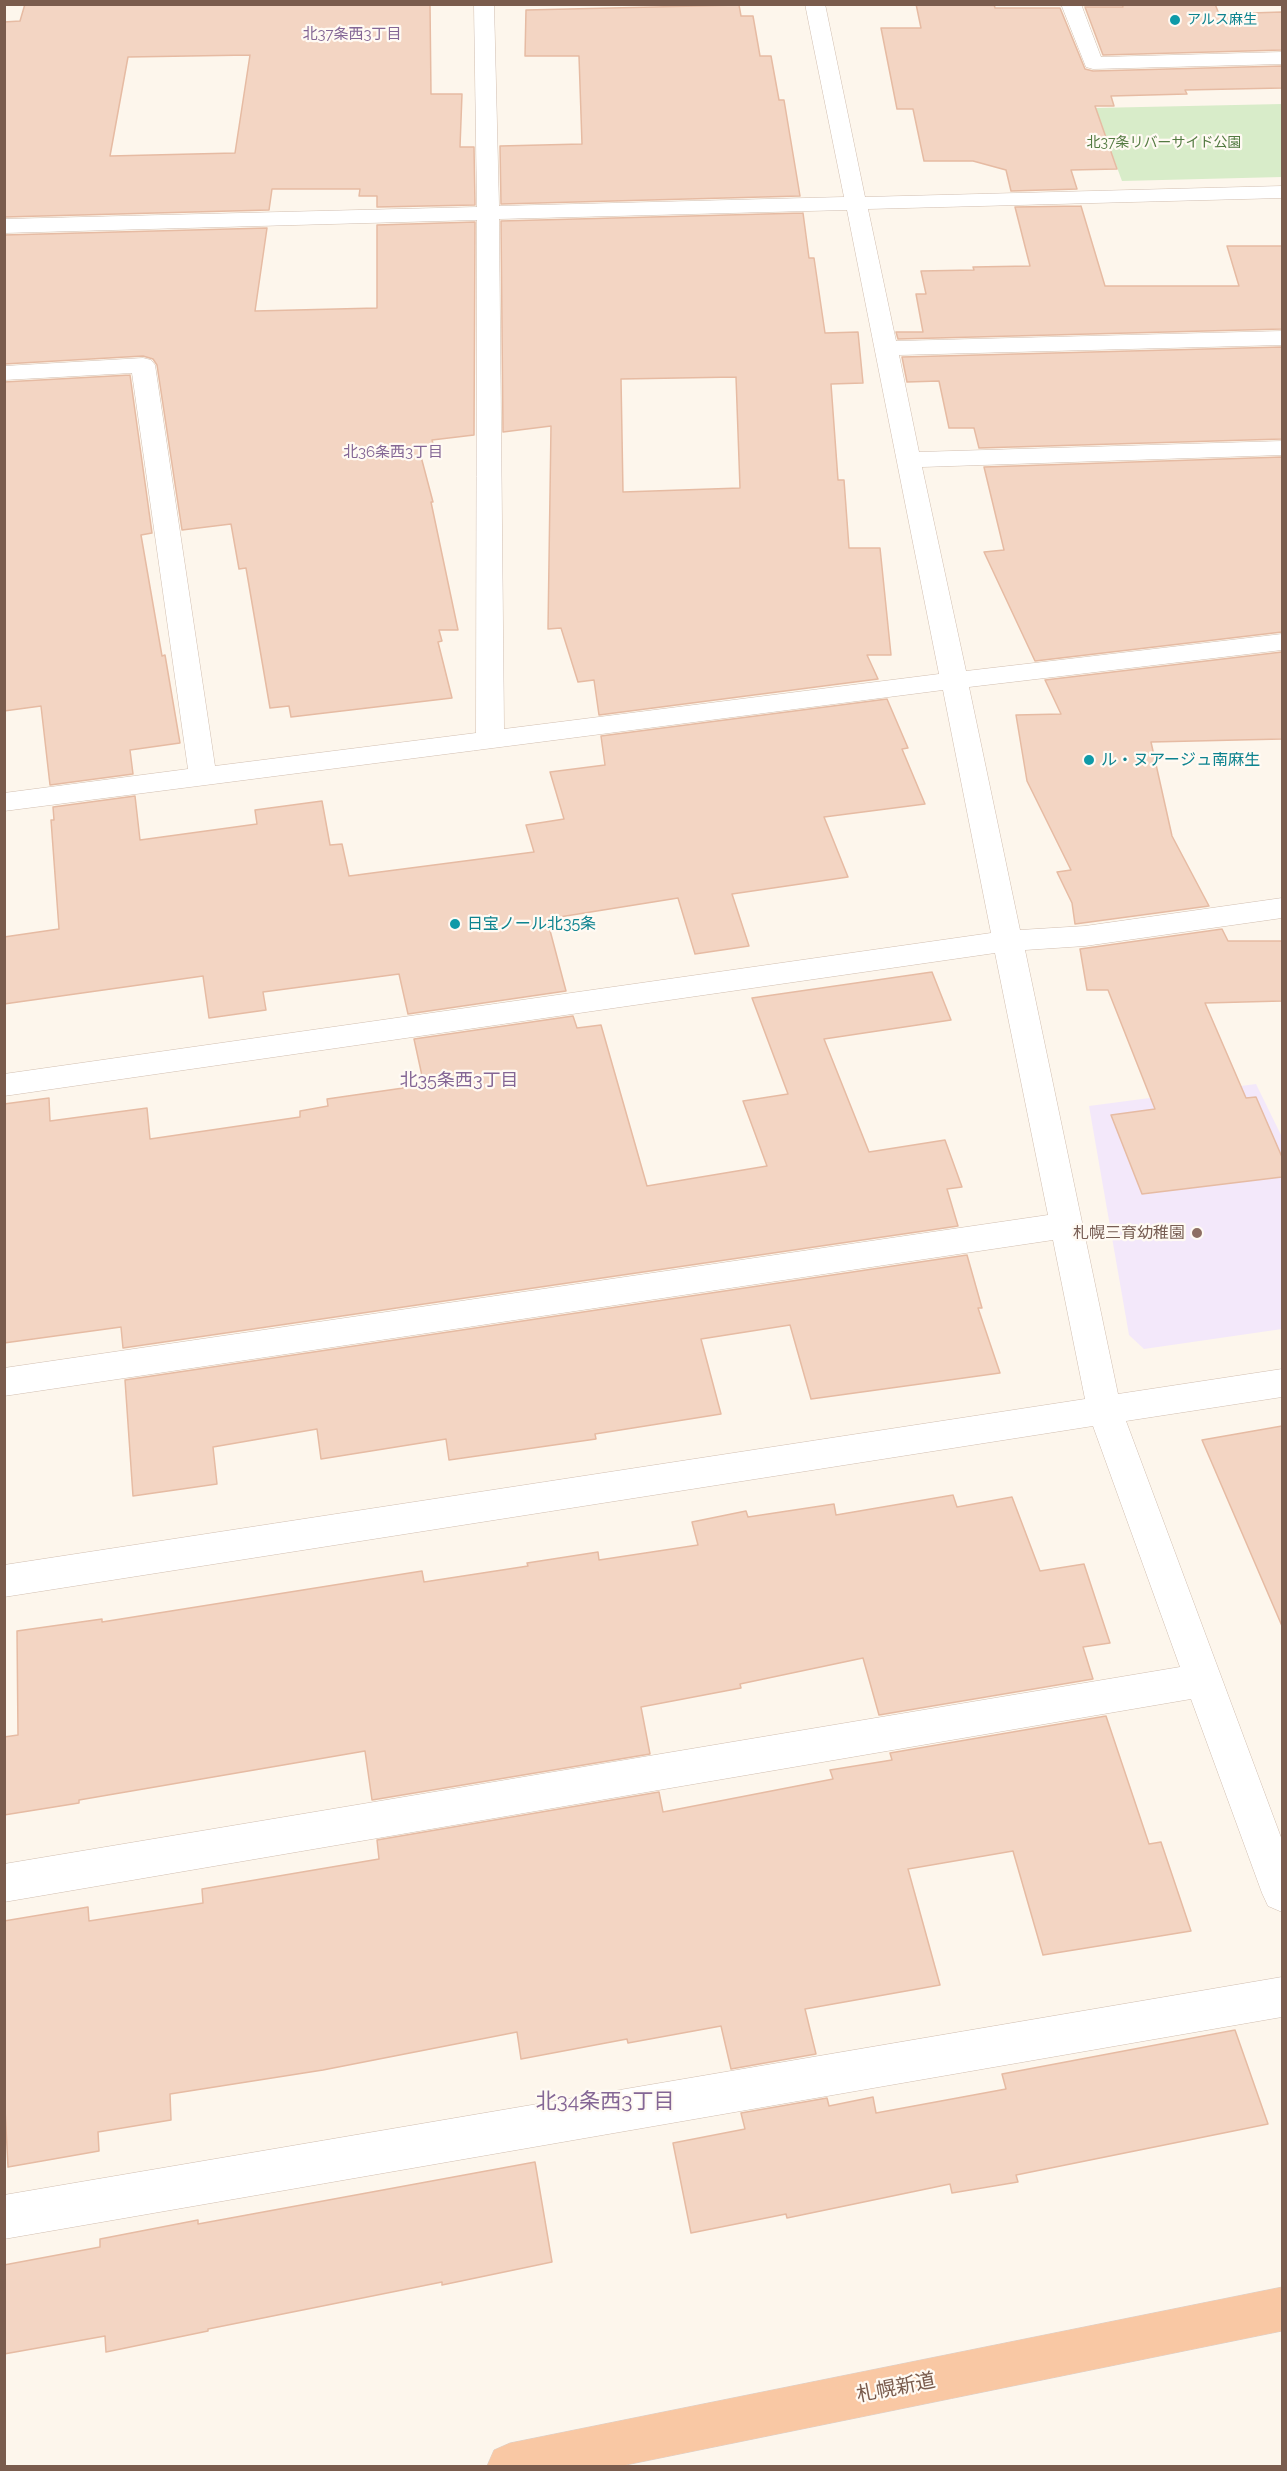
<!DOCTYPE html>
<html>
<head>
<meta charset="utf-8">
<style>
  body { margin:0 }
  #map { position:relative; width:1287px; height:2471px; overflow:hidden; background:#fdf6ec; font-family:Raleway,sans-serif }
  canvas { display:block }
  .frame { position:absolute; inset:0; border:6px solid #7a5c4d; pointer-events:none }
</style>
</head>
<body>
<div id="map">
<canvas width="1287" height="2471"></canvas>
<div class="frame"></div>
</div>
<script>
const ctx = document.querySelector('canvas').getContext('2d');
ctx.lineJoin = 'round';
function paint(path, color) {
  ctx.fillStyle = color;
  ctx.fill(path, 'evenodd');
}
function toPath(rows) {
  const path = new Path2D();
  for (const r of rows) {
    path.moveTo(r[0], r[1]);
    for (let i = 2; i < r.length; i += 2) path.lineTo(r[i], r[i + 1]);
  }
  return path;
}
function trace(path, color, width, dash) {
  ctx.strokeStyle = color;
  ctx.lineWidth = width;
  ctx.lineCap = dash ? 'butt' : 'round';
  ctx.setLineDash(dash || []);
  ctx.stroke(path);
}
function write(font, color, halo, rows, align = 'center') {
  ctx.font = font + ' Raleway,"Noto Sans JP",sans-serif';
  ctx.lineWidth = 4.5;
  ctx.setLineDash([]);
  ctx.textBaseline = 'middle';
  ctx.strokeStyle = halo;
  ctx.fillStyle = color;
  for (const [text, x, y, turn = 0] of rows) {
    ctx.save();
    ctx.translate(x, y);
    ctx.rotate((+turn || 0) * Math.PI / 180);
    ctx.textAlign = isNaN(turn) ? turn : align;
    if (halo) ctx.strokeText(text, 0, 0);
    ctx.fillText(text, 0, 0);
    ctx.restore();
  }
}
paint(toPath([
  [1256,1084,1282,1137,1282,1329,1144,1349,1129,1335,1089,1106]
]), '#f3e8fa');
paint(toPath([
  [1282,104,1282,177,1122,181,1095,108]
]), '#d8ecc9');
const building = toPath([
  [25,4,430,4,431,94,462,94,460,147,474,147,475,205,377,207,377,196,359,196,360,189,272,189,269,210,4,217,4,22,20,21,25,4],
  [250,55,235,153,110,156,128,57,250,55],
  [916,4,994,4,995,8,1060,8,1085,69,1093,71,1282,66,1282,88,1185,90,1187,94,1111,96,1114,106,1095,106,1117,169,1071,170,1077,189,1011,191,1006,170,973,161,924,161,913,109,897,109,881,28,921,28,916,4],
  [1122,4,1215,4,1219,14,1282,12,1282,50,1103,55,1085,7,1123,7,1122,4],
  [739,5,741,16,753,16,760,56,771,56,779,100,784,100,800,196,501,204,500,146,582,144,579,56,525,56,526,10,739,5],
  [1081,206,1105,286,1239,286,1227,246,1282,246,1282,329,898,339,896,332,923,332,916,294,926,294,921,271,974,270,973,267,1030,266,1015,207,1081,206],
  [803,213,809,258,814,258,825,333,858,332,863,383,831,384,838,480,844,480,849,548,880,548,891,655,867,655,878,679,599,715,594,680,578,682,561,628,548,629,551,426,503,432,501,221,803,213],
  [736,377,740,488,623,492,621,379,736,377],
  [475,222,474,435,432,440,434,447,419,449,433,502,431,502,458,630,439,630,442,641,438,642,452,698,291,717,289,706,270,708,246,568,239,569,231,524,182,530,157,365,153,359,143,356,4,364,4,235,267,228,255,311,377,308,377,225,475,222],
  [1282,347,1282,439,979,448,974,428,949,428,939,381,907,382,902,357,1282,347],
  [130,375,152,533,141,535,162,656,165,655,180,743,130,750,133,774,50,785,41,706,4,711,4,382,130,375],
  [1282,457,1282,632,1035,661,984,552,1004,550,984,467,1282,457],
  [1282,652,1282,739,1151,742,1172,836,1209,906,1075,924,1072,903,1057,872,1071,870,1027,781,1016,715,1061,714,1045,680,1282,652],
  [887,699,908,748,902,749,925,804,824,817,848,877,732,894,749,946,695,954,678,898,547,919,566,991,408,1014,399,974,263,992,266,1010,209,1018,203,976,4,1004,4,937,59,929,51,820,54,820,53,807,135,796,140,840,257,824,255,810,322,801,330,845,342,844,349,876,534,852,526,825,564,819,550,772,605,765,601,736,887,699],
  [1222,929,1228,941,1282,941,1282,1001,1205,1003,1246,1098,1256,1097,1282,1157,1282,1177,1142,1194,1111,1115,1155,1109,1108,990,1087,990,1080,949,1222,929],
  [932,972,951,1020,824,1039,869,1152,945,1140,962,1187,947,1189,958,1226,123,1348,121,1327,4,1343,4,1104,49,1098,50,1121,147,1108,150,1139,300,1117,300,1111,328,1106,327,1099,424,1085,414,1039,573,1016,577,1028,601,1025,647,1186,767,1166,743,1101,788,1094,752,998,932,972],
  [967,1255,982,1308,978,1308,1000,1373,811,1399,790,1325,701,1339,721,1414,595,1434,596,1439,449,1460,446,1439,321,1459,317,1429,213,1447,217,1484,133,1496,125,1380,967,1255],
  [1282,1426,1282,1626,1202,1440,1282,1426],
  [953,1495,957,1507,1012,1497,1040,1571,1084,1564,1110,1643,1083,1647,1093,1679,879,1715,863,1658,740,1684,741,1688,641,1707,650,1754,372,1800,365,1751,79,1800,79,1803,4,1815,4,1737,18,1735,17,1631,102,1619,102,1622,422,1571,424,1582,528,1566,527,1563,598,1552,599,1560,698,1545,692,1522,746,1511,748,1517,834,1504,836,1515,953,1495],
  [1106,1716,1149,1844,1161,1842,1191,1931,1043,1955,1013,1851,908,1869,940,1985,805,2009,816,2054,731,2069,721,2026,628,2043,627,2039,521,2059,517,2032,323,2070,170,2094,171,2120,98,2132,99,2151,8,2167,4,2089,4,1921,88,1907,89,1921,203,1903,202,1889,379,1859,377,1840,659,1792,663,1812,833,1779,830,1770,892,1760,890,1753,1106,1716],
  [1235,2030,1268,2124,1016,2175,1018,2182,952,2193,950,2184,787,2218,786,2214,691,2233,673,2143,745,2129,741,2113,827,2098,829,2106,873,2097,876,2113,1006,2089,1002,2074,1235,2030],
  [535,2162,552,2262,442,2285,442,2282,208,2329,208,2331,106,2352,105,2336,4,2354,4,2265,100,2247,100,2239,198,2220,198,2224,535,2162]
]);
paint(building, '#f3d5c3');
trace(building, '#e6bba3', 1.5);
const minor = toPath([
  [474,4,494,4,499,206,844,197,805,4,825,4,865,197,1282,186,1282,198,868,209,896,341,1282,331,1282,345,899,355,919,452,1282,441,1282,455,922,467,966,671,1282,634,1282,650,969,687,1020,930,1085,926,1282,898,1282,918,1085,946,1025,950,1118,1394,1282,1369,1282,1397,1126,1421,1282,1840,1282,1912,1268,1906,1262,1893,1191,1699,4,1902,4,1864,1180,1667,1093,1426,4,1597,4,1565,1085,1399,1053,1240,4,1396,4,1368,1048,1215,995,953,4,1096,4,1074,991,933,943,690,4,811,4,793,188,769,132,373,4,380,4,366,143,358,151,360,155,365,215,766,476,733,477,220,4,233,4,219,477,207,474,4],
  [847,210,939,674,504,729,499,219,847,210],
  [1061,4,1081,4,1101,57,1282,52,1282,64,1093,69,1086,67,1061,4],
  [1282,1977,1282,2017,4,2239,4,2195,1282,1977]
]);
const trunk = toPath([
  [1282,2287,1282,2331,621,2466,487,2466,494,2450,510,2443,1282,2287]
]);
trace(minor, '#d1beb0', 1);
trace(trunk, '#dad1cd', 1);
paint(minor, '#fff');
paint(trunk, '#f9c8a4');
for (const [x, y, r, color] of [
  [1175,20,6,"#0f9aa8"],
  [1089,760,6,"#0f9aa8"],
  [455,924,6,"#0f9aa8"],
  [1197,1233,6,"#8d6e63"]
]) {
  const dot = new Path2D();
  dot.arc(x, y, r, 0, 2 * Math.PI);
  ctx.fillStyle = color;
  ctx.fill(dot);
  trace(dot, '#fffaf3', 2);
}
write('14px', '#0d838f', '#fffaf3', [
  ["アルス麻生",1187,20]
], 'left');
write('14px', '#537a41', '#fffaf3', [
  ["北37条リバーサイド公園",1164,143]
]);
write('15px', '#846695', '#fffaf3', [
  ["北37条西3丁目",352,34],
  ["北36条西3丁目",393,452]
]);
write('16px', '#0d838f', '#fffaf3', [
  ["ル・ヌアージュ南麻生",1101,760],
  ["日宝ノール北35条",467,924]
], 'left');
write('16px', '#785e54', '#fffaf3', [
  ["札幌三育幼稚園",1185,1233]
], 'right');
write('18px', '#846695', '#fffaf3', [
  ["北35条西3丁目",459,1081]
]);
write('20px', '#7a5c4d', '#fffaf3', [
  ["札幌新道",896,2388,-11]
]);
write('21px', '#846695', '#fffaf3', [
  ["北34条西3丁目",605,2102]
]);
</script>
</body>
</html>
